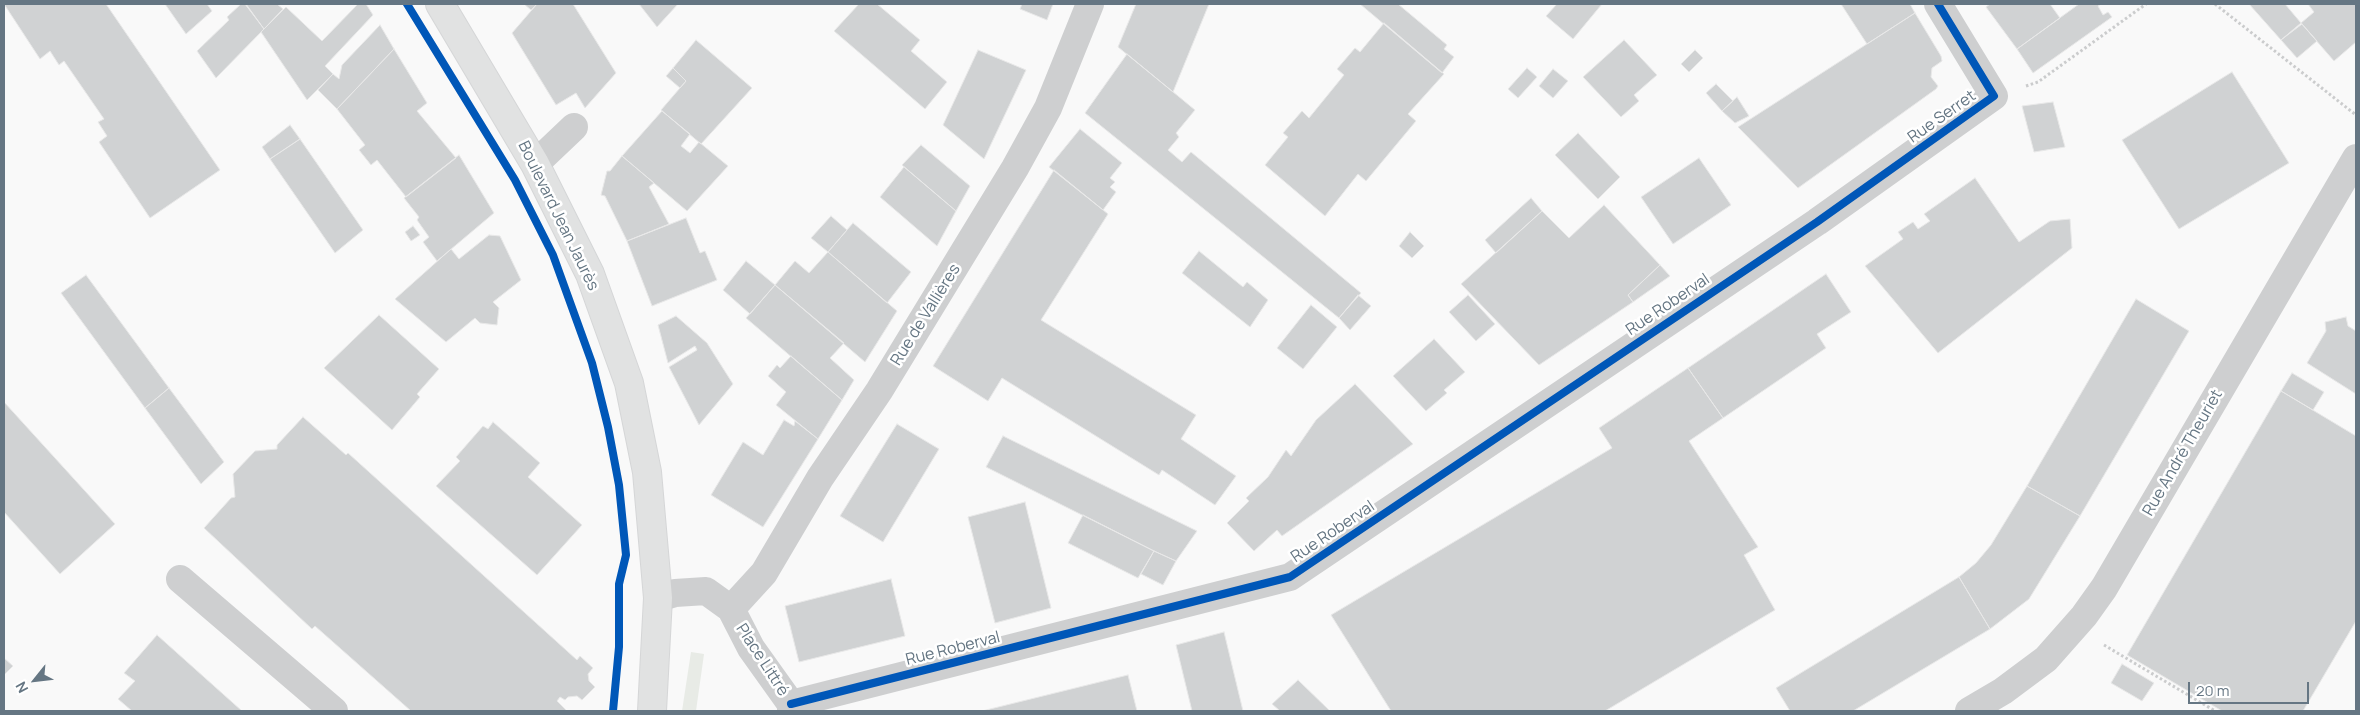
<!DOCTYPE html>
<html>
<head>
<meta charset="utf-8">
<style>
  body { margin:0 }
  #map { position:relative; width:2360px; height:715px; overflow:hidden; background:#f9f9f9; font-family:Manrope,sans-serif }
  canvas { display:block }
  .frame { position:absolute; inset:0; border:5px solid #657683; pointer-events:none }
  .north { position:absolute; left:10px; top:655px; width:50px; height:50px; -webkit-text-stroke:4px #fff; paint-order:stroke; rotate:241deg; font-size:14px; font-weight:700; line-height:20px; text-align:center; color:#657683 }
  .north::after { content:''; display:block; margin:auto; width:18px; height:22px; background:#657683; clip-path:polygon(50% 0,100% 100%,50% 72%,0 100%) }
  .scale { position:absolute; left:2188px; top:682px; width:121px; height:22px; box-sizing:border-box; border:2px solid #657683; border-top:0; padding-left:6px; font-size:15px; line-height:18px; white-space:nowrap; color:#657683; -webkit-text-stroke:4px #fff; paint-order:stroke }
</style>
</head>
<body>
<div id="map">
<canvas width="2360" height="715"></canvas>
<div class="frame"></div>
<div class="north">N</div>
<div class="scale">20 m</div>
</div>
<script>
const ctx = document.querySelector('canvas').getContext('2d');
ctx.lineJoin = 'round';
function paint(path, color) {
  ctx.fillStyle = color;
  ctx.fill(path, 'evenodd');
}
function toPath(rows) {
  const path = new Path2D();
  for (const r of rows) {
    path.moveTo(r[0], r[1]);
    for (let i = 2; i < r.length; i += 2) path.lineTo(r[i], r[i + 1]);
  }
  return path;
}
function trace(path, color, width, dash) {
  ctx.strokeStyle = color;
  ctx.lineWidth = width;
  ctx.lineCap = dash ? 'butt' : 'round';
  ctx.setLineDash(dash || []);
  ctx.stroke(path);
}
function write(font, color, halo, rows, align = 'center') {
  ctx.font = font + ' Manrope,sans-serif';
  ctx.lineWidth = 5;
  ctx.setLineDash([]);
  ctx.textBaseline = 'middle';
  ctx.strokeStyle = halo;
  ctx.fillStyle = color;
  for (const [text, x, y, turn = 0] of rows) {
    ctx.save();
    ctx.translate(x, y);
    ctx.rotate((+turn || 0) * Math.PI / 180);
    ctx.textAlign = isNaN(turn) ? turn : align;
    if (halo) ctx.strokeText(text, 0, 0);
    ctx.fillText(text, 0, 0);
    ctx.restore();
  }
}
paint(toPath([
  [691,652,704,654,696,711,682,711]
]), '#e8ebe6');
const building = toPath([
  [4,4,106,4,220,170,150,218,99,142,107,136,98,122,104,119,64,61,59,65,50,51,40,59,4,4],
  [165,4,207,4,212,11,186,34,165,4],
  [241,4,245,4,264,29,216,78,197,51,229,20,227,17,241,4],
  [246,4,277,4,283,9,264,29,246,4],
  [358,4,366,4,373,15,325,66,333,74,307,100,261,32,286,7,322,41,358,4],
  [524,4,537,4,531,10,524,4],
  [537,4,573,4,616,73,585,108,576,93,556,105,512,33,537,4],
  [639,4,678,4,657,27,639,4],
  [859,4,877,4,920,40,911,51,947,82,925,109,834,31,859,4],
  [1022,4,1053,4,1047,20,1020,9,1022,4],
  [1136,4,1209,4,1173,92,1118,47,1136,4],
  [1360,4,1398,4,1447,45,1444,49,1454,57,1442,73,1360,4],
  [1557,4,1602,4,1573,39,1546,16,1557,4],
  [1841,4,1910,4,1915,13,1867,44,1841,4],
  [1990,4,2050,4,2060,18,2017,49,1986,7,1990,4],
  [2079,4,2101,4,2098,6,2103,15,2108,12,2112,17,2033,73,2017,49,2079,4],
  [2249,4,2285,4,2301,23,2281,40,2249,4],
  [2308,4,2354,4,2356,6,2356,42,2334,61,2301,23,2314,12,2308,4],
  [1915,13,1941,56,1942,61,1932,68,1931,77,1938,86,1936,89,1798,188,1738,127,1915,13],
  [1384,23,1444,74,1408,114,1416,121,1366,181,1358,174,1325,216,1265,165,1288,137,1283,133,1302,111,1309,118,1344,75,1337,69,1355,48,1360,52,1384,23],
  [2302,24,2317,41,2297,58,2281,40,2302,24],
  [380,25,394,49,337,109,318,90,333,74,339,79,342,65,380,25],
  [696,40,752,88,701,144,661,110,686,81,673,68,696,40],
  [1624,40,1657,75,1634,95,1639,101,1621,117,1583,77,1624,40],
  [394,49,427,103,417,111,456,158,406,197,377,160,371,165,359,150,365,145,337,109,394,49],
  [978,50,1026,70,984,159,943,125,978,50],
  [1695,50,1703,58,1689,72,1681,64,1695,50],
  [1127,54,1195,110,1176,133,1179,137,1168,150,1182,162,1191,152,1361,293,1339,318,1085,113,1127,54],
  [673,68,686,81,680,88,666,76,673,68],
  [1527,68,1537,77,1518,98,1508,89,1527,68],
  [1553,69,1568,81,1553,98,1539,86,1553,69],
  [2232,72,2289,163,2179,229,2122,140,2232,72],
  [1716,84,1733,101,1722,111,1706,93,1716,84],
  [1737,97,1749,116,1735,123,1722,111,1737,97],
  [2053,102,2065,147,2034,152,2022,106,2053,102],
  [662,111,690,134,681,146,690,153,699,142,728,166,687,211,622,156,662,111],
  [290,125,300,139,270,159,262,147,290,125],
  [1080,129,1122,163,1110,178,1115,182,1110,187,1116,192,1103,210,1049,167,1080,129],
  [1578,133,1620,177,1598,199,1555,155,1578,133],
  [300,139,363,230,335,253,270,159,300,139],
  [921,145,970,186,956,211,902,165,921,145],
  [459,155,494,213,437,261,423,242,429,237,417,220,419,217,404,198,459,155],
  [622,156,654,183,649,187,669,224,627,241,605,196,601,195,607,171,610,171,622,156],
  [1699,158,1731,205,1673,244,1641,197,1699,158],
  [904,167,956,211,937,246,880,197,904,167],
  [1054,170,1108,214,1041,320,1196,415,1181,439,1236,476,1215,505,1162,470,1159,475,1002,378,988,401,933,366,1054,170],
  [1975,178,2019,242,2050,221,2070,219,2072,248,1938,353,1865,266,1903,239,1898,232,1913,222,1918,229,1930,221,1924,214,1975,178],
  [1531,198,1542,211,1496,253,1485,240,1531,198],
  [1604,205,1660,265,1628,295,1633,302,1539,365,1461,284,1542,211,1569,238,1604,205],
  [831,216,847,230,828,252,811,238,831,216],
  [686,218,700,253,705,251,717,280,652,306,627,241,686,218],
  [853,223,911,272,887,303,828,252,853,223],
  [413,226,420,235,411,241,405,232,413,226],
  [1410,232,1424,246,1412,258,1399,246,1410,232],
  [489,235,500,236,521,280,493,302,499,308,497,325,480,323,475,318,446,342,395,299,451,249,459,259,489,235],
  [1199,251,1243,287,1247,282,1268,300,1250,327,1182,273,1199,251],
  [828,252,897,311,865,362,775,285,795,261,809,273,828,252],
  [746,261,775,285,750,314,723,290,746,261],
  [1660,265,1670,276,1633,302,1628,295,1660,265],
  [1826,274,1851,312,1817,334,1826,348,1723,418,1688,368,1826,274],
  [86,275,169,388,145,408,61,293,86,275],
  [775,285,844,343,830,358,854,380,842,400,746,318,775,285],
  [1358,295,1371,306,1350,330,1339,318,1358,295],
  [1468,295,1495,324,1476,341,1449,312,1468,295],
  [2136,299,2189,331,2080,516,2027,486,2136,299],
  [1311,305,1337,327,1303,369,1277,348,1311,305],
  [379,315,439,369,417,394,420,397,392,430,324,368,379,315],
  [676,316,707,343,733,384,699,425,669,367,697,350,695,346,668,363,658,325,676,316],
  [2346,317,2348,326,2356,331,2356,394,2307,363,2326,331,2325,322,2346,317],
  [1434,339,1465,372,1444,390,1447,393,1426,411,1393,376,1434,339],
  [791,356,842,400,818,439,776,405,786,392,768,376,777,365,780,368,791,356],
  [1688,368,1723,418,1689,441,1758,547,1744,555,1775,610,1605,711,1391,711,1331,615,1612,448,1599,428,1688,368],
  [2292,373,2324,392,2313,410,2281,391,2292,373],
  [1355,384,1413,444,1282,536,1277,530,1254,551,1227,523,1249,501,1246,498,1268,477,1286,450,1291,456,1316,420,1355,384],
  [169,388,224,462,201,484,145,408,169,388],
  [2281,391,2356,436,2356,621,2303,711,2222,711,2127,655,2281,391],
  [4,402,115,524,60,574,4,512,4,402],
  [303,417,346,455,348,453,577,660,580,656,593,668,588,674,589,681,595,687,582,700,577,696,568,697,565,700,560,697,557,701,567,711,411,711,315,626,312,629,204,528,231,498,235,497,233,474,255,451,277,449,277,445,303,417],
  [784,420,794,426,795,421,818,439,763,527,711,495,743,442,763,455,784,420],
  [493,422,540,463,528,477,582,525,537,575,436,486,460,461,456,457,483,426,488,429,493,422],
  [897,424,939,449,883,542,840,516,897,424],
  [1003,436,1197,531,1176,561,1154,551,986,467,1003,436],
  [2027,486,2080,516,2029,599,1990,629,1959,577,1976,563,1991,545,2027,486],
  [1025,502,1051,608,995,623,968,517,1025,502],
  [1083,515,1154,551,1138,578,1068,543,1083,515],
  [1154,551,1176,561,1163,585,1141,574,1154,551],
  [1959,577,1990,629,1853,711,1790,711,1776,688,1959,577],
  [891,579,905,636,799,662,785,606,891,579],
  [1224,632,1243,711,1192,711,1176,645,1224,632],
  [157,635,242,711,132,711,118,699,135,681,124,673,157,635],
  [4,658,13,666,4,675,4,658],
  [2122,664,2154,683,2142,701,2111,683,2122,664],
  [1128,675,1137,711,982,711,1128,675],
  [1298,680,1330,711,1280,711,1272,704,1298,680]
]);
paint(building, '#d0d2d3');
trace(building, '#e8e8e8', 1);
const major = toPath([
  [440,4,535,164,590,274,629,383,647,472,658,598,652,711]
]);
trace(major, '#d5d6d7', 30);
trace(toPath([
  [2215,4,2356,115],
  [2026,86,2038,82,2146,4],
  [2104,645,2215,711]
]), '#cbcccd', 3, [2.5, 2.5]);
trace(toPath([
  [535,164,574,127],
  [180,579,334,711],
  [658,598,675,593,706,591,731,609,751,648,791,704,791,711],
  [731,609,764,573,820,478,879,391,1015,168,1048,108,1090,4],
  [791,704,1290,577,1817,222,1994,96,1938,4],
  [1969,711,2003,691,2046,659,2084,616,2104,588,2356,158]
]), '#cecfd0', 28);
trace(major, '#e1e2e2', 28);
trace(toPath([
  [407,4,515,180,553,255,592,363,608,427,619,485,626,555,619,584,619,647,613,711],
  [791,704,1290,577,1817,222,1994,96,1938,4]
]), '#0057b8', 8);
write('16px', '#657683', '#fff', [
  ["Rue Serret",1942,117,-35],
  ["Boulevard Jean Jaurès",558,216,64],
  ["Rue Roberval",1668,305,-34],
  ["Rue de Vallières",926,315,-58],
  ["Rue André Theuriet",2183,453,-60],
  ["Rue Roberval",1333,532,-34],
  ["Rue Roberval",953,649,-14],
  ["Place Littré",762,660,57]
]);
</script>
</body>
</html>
